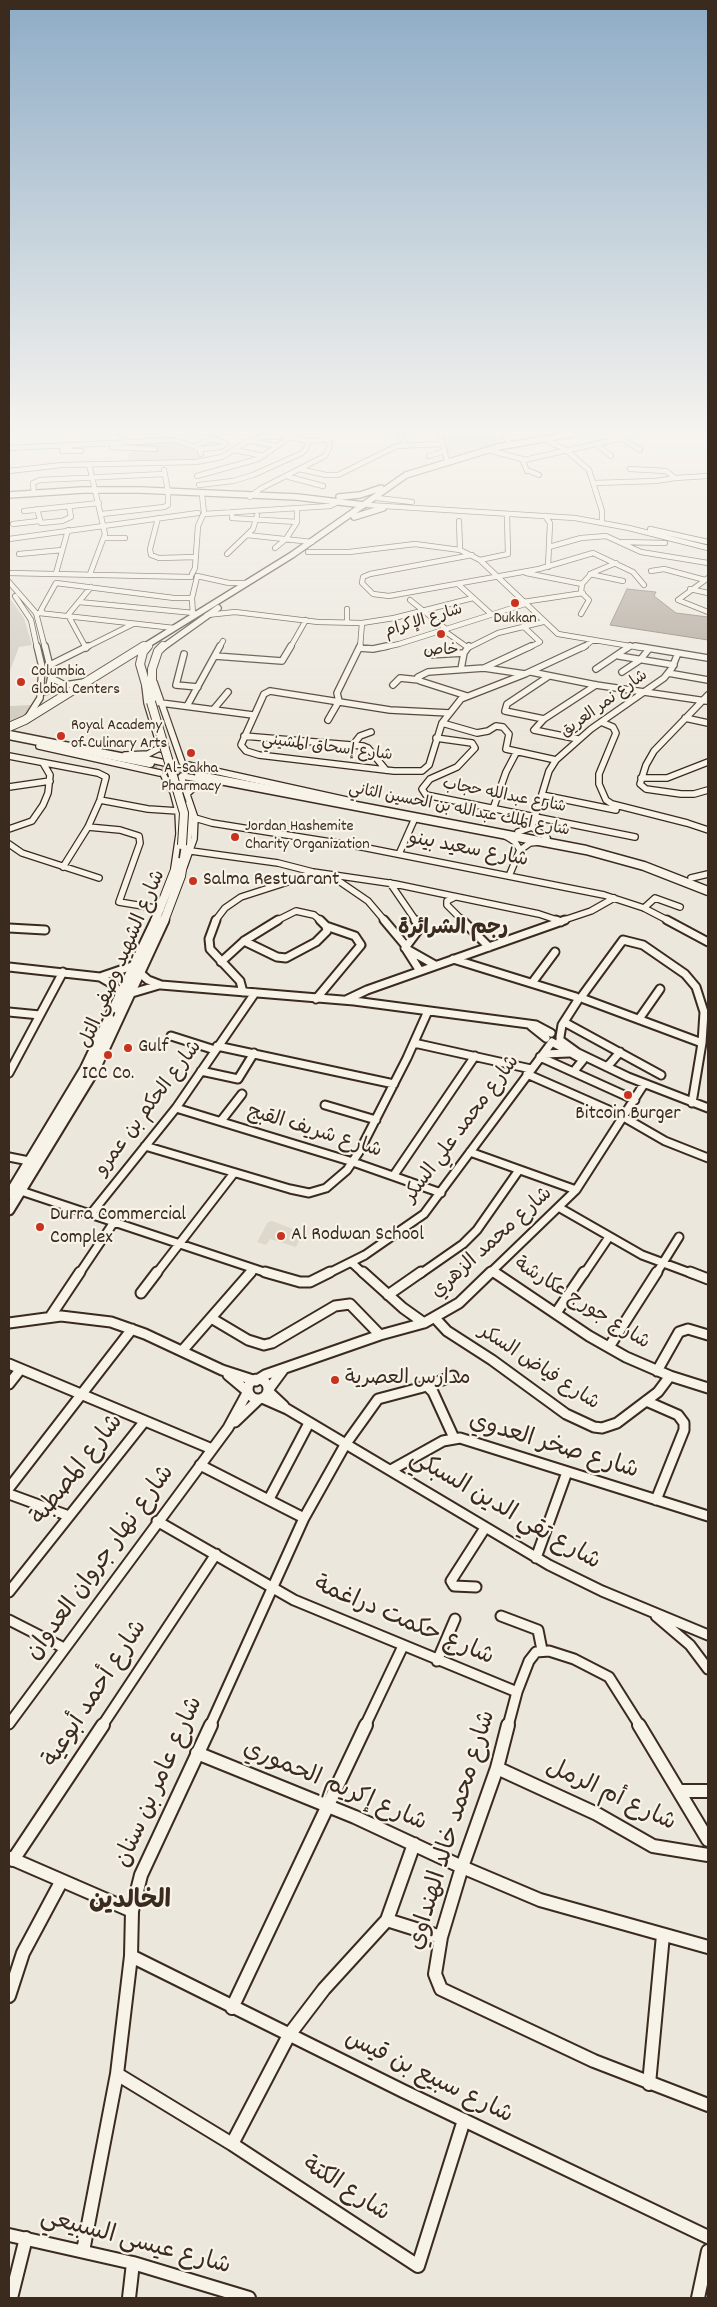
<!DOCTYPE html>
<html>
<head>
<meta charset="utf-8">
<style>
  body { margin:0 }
  #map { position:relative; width:717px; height:2307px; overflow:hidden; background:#ece7dc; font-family:Dekko,sans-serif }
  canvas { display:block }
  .frame { position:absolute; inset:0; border:10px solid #3b2a1e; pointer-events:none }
</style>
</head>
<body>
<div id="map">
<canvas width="717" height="2307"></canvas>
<div class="frame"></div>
</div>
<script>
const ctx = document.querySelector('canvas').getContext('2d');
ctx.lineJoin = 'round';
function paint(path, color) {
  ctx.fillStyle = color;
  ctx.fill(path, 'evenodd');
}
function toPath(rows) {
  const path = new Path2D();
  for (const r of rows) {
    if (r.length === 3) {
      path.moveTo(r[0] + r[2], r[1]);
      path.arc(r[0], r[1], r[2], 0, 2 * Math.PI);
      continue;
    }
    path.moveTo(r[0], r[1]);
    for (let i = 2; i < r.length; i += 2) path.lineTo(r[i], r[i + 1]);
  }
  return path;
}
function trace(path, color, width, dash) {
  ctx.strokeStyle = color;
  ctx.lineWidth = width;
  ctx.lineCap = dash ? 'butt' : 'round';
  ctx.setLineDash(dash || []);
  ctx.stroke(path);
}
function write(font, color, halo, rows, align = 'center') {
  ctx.font = font + ' Dekko,"Playpen Sans Arabic",sans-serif';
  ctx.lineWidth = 4.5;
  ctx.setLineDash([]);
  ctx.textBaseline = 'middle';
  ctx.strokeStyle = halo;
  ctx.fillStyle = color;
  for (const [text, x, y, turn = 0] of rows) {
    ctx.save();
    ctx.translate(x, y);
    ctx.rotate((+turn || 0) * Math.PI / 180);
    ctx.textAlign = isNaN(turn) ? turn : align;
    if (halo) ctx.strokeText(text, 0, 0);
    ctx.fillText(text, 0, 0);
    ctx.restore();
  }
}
paint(toPath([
  [442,434,504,434,509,443,486,449,468,448,470,454,454,455,448,454],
  [272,1221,303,1233,296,1247,270,1239,266,1245,257,1242,268,1222]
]), '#ddd7cc');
paint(toPath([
  [165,436,200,450,200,460,136,462,126,459,140,437],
  [9,597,24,618,32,645,19,647,9,673],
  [31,705,22,719,9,723,9,706]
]), '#cec8bc');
const water = toPath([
  [627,589,656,592,654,596,676,613,708,617,708,640,610,625,627,589]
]);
paint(water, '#a89f93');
trace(water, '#7c7064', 1);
trace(toPath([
  [150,763,202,773]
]), '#c9c1b6', 8, [8, 4.5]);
const minorFar4 = toPath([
  [121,434,126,435],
  [400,434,405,445],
  [440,434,447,461],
  [504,434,510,444],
  [615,434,640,450],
  [546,440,566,450,589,470,602,511,602,520],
  [251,441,277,446],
  [308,441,331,439],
  [596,444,611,456],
  [195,446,212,439,226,443,221,447,201,449],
  [70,447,63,448,62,451,81,451],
  [112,447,155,449],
  [9,448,175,440,199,448,201,454],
  [234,450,264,456],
  [492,451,522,459,527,471],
  [429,456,445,451],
  [524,460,622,438],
  [89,464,105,534,90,574],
  [299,469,326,475,338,475,397,446,442,444],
  [164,470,168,491],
  [527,470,539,475],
  [9,471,62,465,196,462,222,457,246,442,263,437,285,436,308,441,306,449,302,453,253,475,233,481,199,485],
  [197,476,258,459,292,436],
  [289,477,323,486],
  [675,478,708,476],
  [594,483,656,481,675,478,666,471,630,469],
  [34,494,33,483,40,480,164,474],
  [202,495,204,513],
  [250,497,260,489,325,456,330,446,326,434],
  [377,498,412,502],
  [368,505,575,518,629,528,708,548],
  [37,509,41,523,62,521,71,517,69,506],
  [24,511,99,503],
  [232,512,232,518,297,522],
  [102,514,164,507,168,505,168,493],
  [204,514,330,506,336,503],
  [545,516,550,523,548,567],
  [158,518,150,549,151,555,159,558,196,557],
  [459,521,460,550],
  [13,524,39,521],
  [650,529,708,542],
  [247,535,312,542],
  [104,538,125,538],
  [9,539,198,513],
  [622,542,665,543],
  [549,547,581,538,606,536,641,552,708,563],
  [275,548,286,539,297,522,297,508],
  [308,552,349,552,415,544,460,550,480,560,558,634,642,648],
  [19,554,62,550],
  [227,554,253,529,257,515],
  [472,555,370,574,363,577,362,583,373,594,389,596,539,569,593,553,633,572,644,585],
  [480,560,508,554,507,516],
  [651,571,664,569,705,580],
  [9,573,191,577],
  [56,573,68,530],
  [526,573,582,584],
  [192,574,195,568,198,526,203,515],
  [590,574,623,581],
  [197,576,229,583,245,583],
  [708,578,678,600,708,612],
  [9,582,36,613,45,648],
  [458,584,491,614],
  [690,589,708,593],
  [15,596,31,620,37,648],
  [410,600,446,629],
  [79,602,194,613],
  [523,602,583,593],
  [347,609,347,623],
  [39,613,174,628],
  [43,613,41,610,56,583,174,598,192,598],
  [581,614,589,600,581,592,582,584,592,573,616,563],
  [68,615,86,648],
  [68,615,91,587],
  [207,615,235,612,318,622,362,623,394,618,473,598],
  [193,616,192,598,197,577],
  [523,626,540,642,528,648],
  [443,630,467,647],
  [85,648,133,624],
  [219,648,223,641],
  [290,648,306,620],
  [360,648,362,623],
  [381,648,399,644,525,604],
  [468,648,498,633,543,622],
  [583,648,593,640],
  [628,648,630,646]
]);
const minorFar3 = toPath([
  [45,646,53,679,65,685,84,682],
  [85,646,86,648],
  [635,646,708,658],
  [359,648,373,649,387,646],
  [184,654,176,685,198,687],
  [428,655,464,653],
  [215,656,282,661,291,646],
  [619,656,674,665],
  [50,665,88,646],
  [484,668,531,646],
  [461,669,464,653,469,646],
  [596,669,630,646],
  [531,672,596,685,706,701],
  [622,672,640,660,649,649],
  [668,673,708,680],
  [549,676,507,704,505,711,544,719,596,685],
  [154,682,182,762],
  [393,685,400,678,419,680],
  [145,686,147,703,161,749],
  [270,691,390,710,450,713,442,723,429,765,422,771,394,771,259,755,246,751,241,745,264,694,270,691],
  [41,692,48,691,51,676],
  [708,695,654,751,646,765,640,784,646,789,681,794,694,794,708,790],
  [467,696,420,681,418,677,428,672,484,668,525,674],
  [339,701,337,693,360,646],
  [161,703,253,715],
  [187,706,220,646],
  [213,710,228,692],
  [450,713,461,699,525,674,585,646],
  [28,717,40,698,42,667,37,646],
  [685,718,708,723],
  [544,719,534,730,578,739],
  [328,720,339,701],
  [601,722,613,727,616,733,599,774,599,784,606,800,612,804,687,823],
  [442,723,477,733,488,731,496,726,503,727,509,734,506,749,556,760],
  [244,736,363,746,368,748,386,770],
  [436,738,472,743,475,748,457,767,430,779,422,789,426,795,635,837],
  [353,745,360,736,371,732],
  [39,746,160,773],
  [125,755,148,754,161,747],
  [9,756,98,773,106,777,100,800,88,827,63,867],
  [143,758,165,763],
  [188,765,351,801],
  [164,776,173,792,178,811,179,834,174,868],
  [182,776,205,780],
  [181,777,195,818,194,839,184,867],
  [641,778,667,778,708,762],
  [9,787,50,781],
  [188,793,198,784,217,783],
  [542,795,616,810],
  [100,800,148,809,178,811],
  [493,809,506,772,516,753],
  [195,818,212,823,362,847,604,895,644,908,669,921],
  [684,822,708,830],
  [88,827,120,830,139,836,140,843,119,902,161,909],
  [532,827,549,771,556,760,591,729,664,678,672,668,678,653],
  [532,827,547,838],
  [9,829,32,821,43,805,48,793,50,775,43,763],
  [518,832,532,827],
  [504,835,515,842,520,850],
  [9,844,22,853,99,878],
  [191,851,278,863,313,872,395,884,539,914,560,921],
  [399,854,415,818],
  [509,876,520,850,530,843,539,842],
  [333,877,368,901,385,921],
  [691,878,708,874],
  [390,883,416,921],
  [455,897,447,901,447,905,463,921],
  [644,908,655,898,680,907],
  [215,921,225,908,241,897,300,878,310,872],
  [276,921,296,911,314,915,321,921],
  [561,921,591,911,614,898]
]);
const minorFar2 = toPath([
  [216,920,209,939,210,949,240,981,243,992],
  [384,920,405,945],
  [462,920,489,947],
  [556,920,561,922],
  [667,920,708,942],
  [9,928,45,930],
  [244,941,277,957,286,958,316,942,327,931,326,926,320,920],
  [244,941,278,920],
  [405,948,420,928,415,920],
  [405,948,435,965],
  [406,949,420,971],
  [453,959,576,997],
  [221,962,244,941],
  [9,967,100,977,114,985,121,995],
  [140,973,148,980,161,985,354,1001,536,1025,551,1033],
  [100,977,135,965],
  [532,983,555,952],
  [132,993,159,985],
  [582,996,623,940,643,945,685,974,696,987,704,1012,702,1043,692,1103],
  [316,999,361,945,355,936,326,926],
  [584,999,702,1043],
  [346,1000,367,990,565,920],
  [9,1012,40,1015],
  [639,1019,660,989],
  [564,1022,661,1075],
  [531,1026,546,1038],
  [171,1036,215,1050],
  [560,1037,562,1025,578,1000],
  [560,1040,578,1053,628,1077,708,1108],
  [552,1042,578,1057],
  [414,1043,531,1069],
  [217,1046,394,1084],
  [544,1054,569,1053],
  [540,1057,635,1100],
  [607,1067,620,1052],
  [201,1071,238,1079,254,1053],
  [574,1071,583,1060],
  [9,1073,63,972],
  [527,1074,620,1115,665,1141,708,1158],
  [325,1105,376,1120],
  [176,1108,353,1162,441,1193],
  [221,1121,242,1094],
  [145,1146,290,1189,309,1193,326,1188,347,1170,359,1152,407,1058,428,1011],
  [470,1152,576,1190],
  [9,1157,29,1161],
  [394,1175,475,1056],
  [21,1191,270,1274],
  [560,1208,642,1255,693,1274],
  [90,1215,176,1108,255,993],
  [352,1263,364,1274],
  [492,1271,496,1274],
  [79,1274,114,1222],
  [156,1274,234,1173],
  [250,1274,254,1269],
  [327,1274,365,1255,424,1214,552,1042],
  [420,1274,463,1244,477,1230,519,1170],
  [489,1274,576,1190,644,1084],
  [584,1274,609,1237],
  [656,1274,679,1237]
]);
const minorFar1 = toPath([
  [265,1272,300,1282,310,1282,330,1272],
  [363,1272,403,1308,424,1323],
  [494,1272,589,1336,626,1357,670,1376,708,1388],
  [690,1272,708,1279],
  [141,1293,157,1272],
  [388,1295,421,1272],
  [556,1313,584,1272],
  [50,1317,80,1272],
  [211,1318,248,1340,264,1345,272,1343,335,1306,350,1304,380,1335],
  [435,1318,447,1331,492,1360,566,1414,594,1427,602,1428,617,1423,658,1392,670,1376],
  [9,1323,61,1316,111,1322,145,1334,222,1370,256,1381],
  [609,1347,657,1272],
  [182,1351,251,1272],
  [9,1364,212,1449],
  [657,1371,679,1332,688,1329,708,1335],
  [228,1375,247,1391],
  [258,1389,10],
  [257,1380,265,1375,380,1335,424,1323,459,1303,491,1272],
  [9,1384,20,1370],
  [427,1386,433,1392,454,1438],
  [269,1389,283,1370],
  [268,1391,284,1406],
  [262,1398,287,1409,549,1565,602,1591,708,1635],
  [646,1401,678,1415,684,1423,684,1430,656,1500],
  [235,1422,259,1399],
  [200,1465,304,1518],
  [391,1470,443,1441,460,1438,708,1516],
  [9,1488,132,1329],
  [9,1494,69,1516],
  [269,1499,309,1423],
  [157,1521,294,1600,517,1692],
  [536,1558,567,1472],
  [476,1587,454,1586,451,1581,485,1528],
  [9,1592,144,1422],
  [501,1616,538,1630,542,1650],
  [656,1616,690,1645,708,1669],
  [9,1620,64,1648],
  [437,1661,455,1619],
  [9,1724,228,1428,247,1393],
  [102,1726,216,1554],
  [210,1726,304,1518,345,1445,378,1399,427,1386,453,1376],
  [365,1726,403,1646],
  [508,1726,517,1692,529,1661,536,1652,549,1651,574,1659,609,1677,640,1726]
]);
const minor = toPath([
  [508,1725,497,1768,462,1867,441,1937,435,1974,441,1989,594,2061,708,2105],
  [639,1725,708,1840],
  [197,1753,355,1817,462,1867,540,1900,708,1947],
  [497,1768,597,1814,653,1846,708,1855],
  [681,1791,708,1791],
  [10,1858,132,1911],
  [13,1860,103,1725],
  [387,1920,441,1937],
  [131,1956,403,2091,708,2237],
  [9,1996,23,1953,61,1882],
  [232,2008,366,1725],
  [117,2074,232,2144,418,2266,464,2120],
  [649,2084,663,1935],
  [232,2144,289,2035,324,1989,387,1920,414,1844],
  [9,2235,133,2263,249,2298],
  [83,2251,117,2074,131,1956,132,1911,141,1875,211,1725],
  [11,2298,26,2238],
  [129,2298,133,2263],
  [698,2298,708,2251]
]);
const majorFar2 = toPath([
  [9,495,83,490,140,490,297,497,364,505],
  [339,497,360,495,381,488],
  [354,517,383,508],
  [142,648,292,555,406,475,498,447,572,434],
  [147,648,148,646],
  [162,648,218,608]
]);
const majorFar1 = toPath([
  [148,646,143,652,140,664,149,695],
  [156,702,152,687,152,669,158,651,163,646],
  [9,727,25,720,144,646],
  [155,921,178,862],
  [164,921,181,876,189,827,188,806]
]);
const major = toPath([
  [9,1195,85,1069,156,920],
  [9,1210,95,1069,164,920]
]);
const highway = toPath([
  [9,735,150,763],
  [199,776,586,850,644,866,708,891]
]);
trace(minorFar4, '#3b2a1e', 6);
trace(minorFar3, '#3b2a1e', 8);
trace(minorFar2, '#3b2a1e', 11);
trace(minorFar1, '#3b2a1e', 13);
trace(minor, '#3b2a1e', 16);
trace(majorFar2, '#3b2a1e', 8);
trace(majorFar1, '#3b2a1e', 10);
trace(major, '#3b2a1e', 13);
trace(highway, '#3b2a1e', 11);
trace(minorFar4, '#f7f3e8', 4.5);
trace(minorFar3, '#f7f3e8', 5.5);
trace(minorFar2, '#f7f3e8', 7);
trace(minorFar1, '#f7f3e8', 9);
trace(minor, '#f7f3e8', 12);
trace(majorFar2, '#f7f3e8', 5.5);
trace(majorFar1, '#f7f3e8', 8);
trace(major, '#f7f3e8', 9);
trace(highway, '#f7f3e8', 8);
const majorBridge = toPath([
  [151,702,184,813,182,845]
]);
trace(majorBridge, '#3b2a1e', 10, []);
trace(majorBridge, '#f7f3e8', 8);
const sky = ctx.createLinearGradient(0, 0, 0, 757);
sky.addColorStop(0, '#8eacc6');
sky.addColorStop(0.57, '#f6f4ef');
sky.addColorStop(1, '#f6f4ef00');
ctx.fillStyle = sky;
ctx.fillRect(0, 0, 717, 757);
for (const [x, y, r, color] of [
  [515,603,5,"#c8321e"],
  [441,634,5,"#c8321e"],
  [21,682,5,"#c8321e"],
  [61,736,5,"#c8321e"],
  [191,753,5,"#c8321e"],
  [235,837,5,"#c8321e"],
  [193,881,5,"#c8321e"],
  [128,1048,5,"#c8321e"],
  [108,1055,5,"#c8321e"],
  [628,1095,5,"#c8321e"],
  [40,1227,5,"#c8321e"],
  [281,1236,5,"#c8321e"],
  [335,1380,5,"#c8321e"]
]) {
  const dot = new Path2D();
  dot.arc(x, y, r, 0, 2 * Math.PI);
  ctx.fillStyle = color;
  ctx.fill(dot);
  trace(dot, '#f7f3e8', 2);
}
write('16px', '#3b2a1e', '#f7f3e8', [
  ["Dukkan",515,620],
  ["خاص",441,652],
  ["Columbia",31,673,"left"],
  ["Global Centers",31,691,"left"],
  ["Royal Academy",71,727,"left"],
  ["of Culinary Arts",71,745,"left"],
  ["Al-Sakha",191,770],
  ["Pharmacy",191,788],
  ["Jordan Hashemite",245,828,"left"],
  ["Charity Organization",245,846,"left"]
]);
write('16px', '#3b2a1e', '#f7f3e8', [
  ["شارع الإكرام",424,622,-17],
  ["شارع نمر العريق",605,705,-36],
  ["شارع إسحاق المشيني",327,749,7],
  ["شارع عبدالله حجاب",504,797,11],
  ["شارع الملك عبدالله بن الحسين الثاني",459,811,11]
]);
write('20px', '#3b2a1e', '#f7f3e8', [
  ["شارع سعيد بينو",468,851,11],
  ["شارع الشهيد وصفي التل",124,960,-67],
  ["شارع الحكم بن عمرو",150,1109,-53],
  ["شارع محمد علي السكر",463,1130,-53],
  ["شارع شريف القبج",314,1133,17],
  ["شارع محمد الزهري",493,1244,-42],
  ["شارع جورج عكارشة",581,1305,32],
  ["شارع فياض السكر",538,1369,33]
]);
write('20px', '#3b2a1e', '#f7f3e8', [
  ["Salma Restuarant",203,881],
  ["Gulf",138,1048],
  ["ICC Co.",108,1075,"center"],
  ["Bitcoin Burger",628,1115,"center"],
  ["Durra Commercial",50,1216],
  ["Complex",50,1239],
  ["Al Rodwan School",291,1236],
  ["مدارس العصرية",345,1380]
], 'left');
write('bold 21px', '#3b2a1e', '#f7f3e8', [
  ["رجم الشرائرة",453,930]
]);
write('24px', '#3b2a1e', '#f7f3e8', [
  ["شارع صخر العدوي",553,1448,17],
  ["شارع المصطبة",79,1471,-52],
  ["شارع تقي الدين السبكي",504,1512,30],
  ["شارع نهار جروان العدوان",102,1564,-54],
  ["شارع حكمت دراغمة",403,1623,23],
  ["شارع أحمد أبوعية",97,1695,-57],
  ["شارع عامر بن سنان",161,1783,-66],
  ["شارع إكريم الحموري",334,1788,23],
  ["شارع أم الرمل",610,1797,25],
  ["شارع محمد خالد الهنداوي",454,1831,-73],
  ["شارع سبيع بن قيس",428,2079,26],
  ["شارع الكتة",345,2191,33],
  ["شارع عيسى السبيعي",135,2244,15]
]);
write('bold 25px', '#3b2a1e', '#f7f3e8', [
  ["الخالدين",130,1904]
]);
</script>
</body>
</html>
